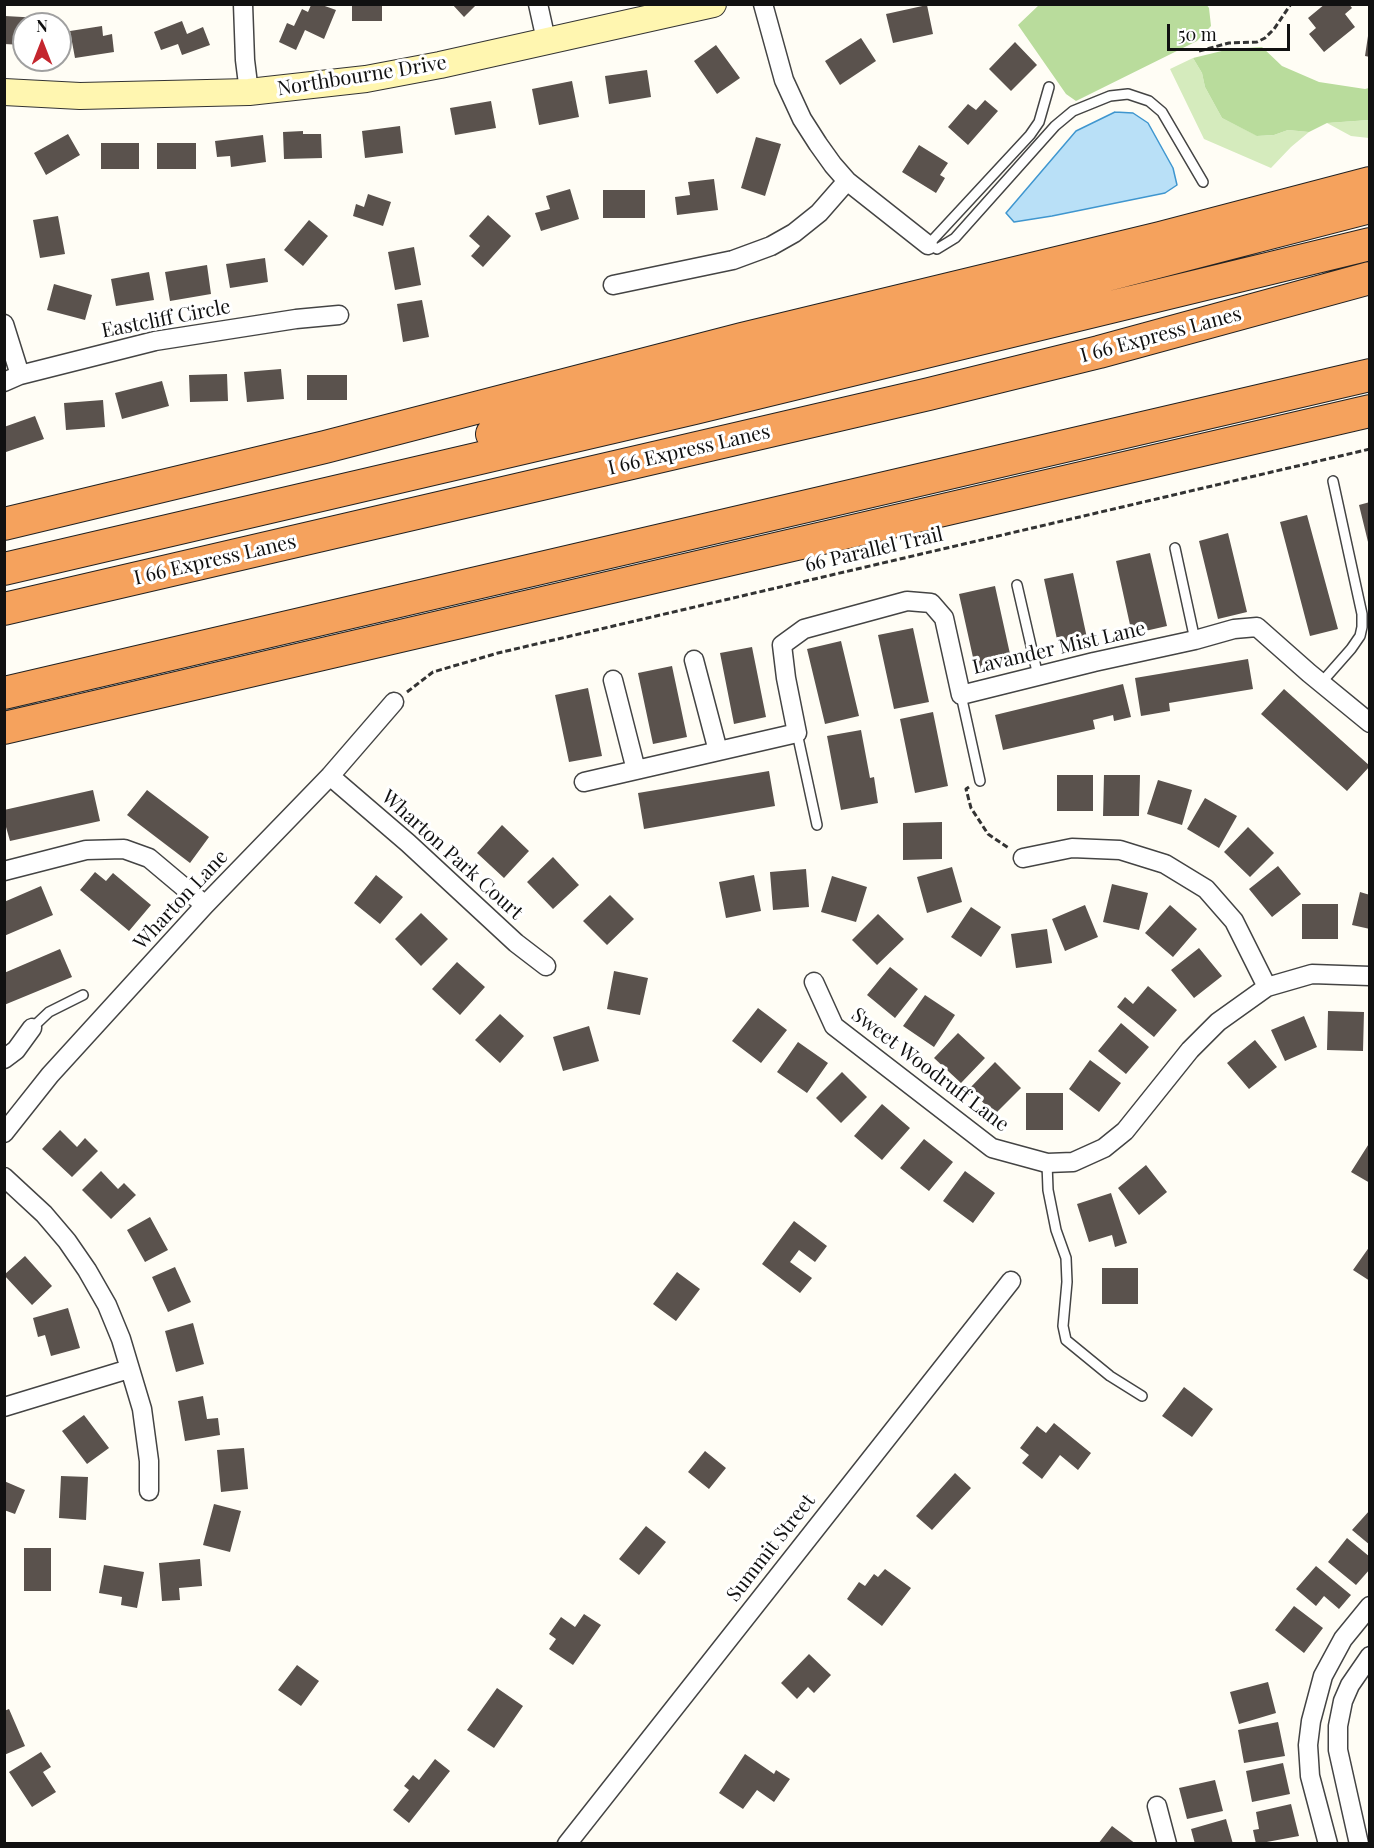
<!DOCTYPE html>
<html>
<head>
<meta charset="utf-8">
<style>
  body { margin:0 }
  #map { position:relative; width:1374px; height:1848px; overflow:hidden; background:#fffdf5; font-family:"Playfair Display",serif }
  canvas { display:block }
  .frame { position:absolute; inset:0; border:6px solid #111; pointer-events:none }
  .north { position:absolute; left:12px; top:12px; width:60px; height:60px; box-sizing:border-box; background:#fff; border:2px solid #a0a0a0; border-radius:50%; rotate:0deg; font-size:16px; font-weight:700; line-height:24px; text-align:center; color:#111 }
  .north::after { content:''; display:block; margin:auto; width:21px; height:27px; background:#c4262e; clip-path:polygon(50% 0,100% 100%,50% 72%,0 100%) }
  .scale { position:absolute; left:1167px; top:24px; width:123px; height:27px; box-sizing:border-box; border:3px solid #111; border-top:0; padding-left:8px; font-size:18px; line-height:21px; white-space:nowrap; color:#111; -webkit-text-stroke:4px #fff; paint-order:stroke }
</style>
</head>
<body>
<div id="map">
<canvas width="1374" height="1848"></canvas>
<div class="frame"></div>
<div class="north">N</div>
<div class="scale">50 m</div>
</div>
<script>
const ctx = document.querySelector('canvas').getContext('2d');
ctx.lineJoin = 'round';
function paint(path, color) {
  ctx.fillStyle = color;
  ctx.fill(path, 'evenodd');
}
function toPath(rows) {
  const path = new Path2D();
  for (const r of rows) {
    path.moveTo(r[0], r[1]);
    for (let i = 2; i < r.length; i += 2) path.lineTo(r[i], r[i + 1]);
  }
  return path;
}
function trace(path, color, width, dash) {
  ctx.strokeStyle = color;
  ctx.lineWidth = width;
  ctx.lineCap = dash ? 'butt' : 'round';
  ctx.setLineDash(dash || []);
  ctx.stroke(path);
}
function write(font, color, halo, rows, align = 'center') {
  ctx.font = font + ' "Playfair Display",serif';
  ctx.lineWidth = 6;
  ctx.setLineDash([]);
  ctx.textBaseline = 'middle';
  ctx.strokeStyle = halo;
  ctx.fillStyle = color;
  for (const [text, x, y, turn = 0] of rows) {
    ctx.save();
    ctx.translate(x, y);
    ctx.rotate((+turn || 0) * Math.PI / 180);
    ctx.textAlign = isNaN(turn) ? turn : align;
    if (halo) ctx.strokeText(text, 0, 0);
    ctx.fillText(text, 0, 0);
    ctx.restore();
  }
}
paint(toPath([
  [1193,58,1202,73,1205,87,1222,118,1258,136,1274,135,1288,130,1309,132,1291,147,1271,168,1204,139,1170,69],
  [1369,120,1369,138,1351,136,1327,123]
]), '#d5ebbd');
paint(toPath([
  [1206,4,1209,8,1211,26,1197,41,1076,101,1066,94,1018,25,1039,5],
  [1262,47,1282,66,1319,82,1365,89,1369,88,1369,120,1327,123,1309,132,1288,130,1274,135,1257,136,1222,118,1205,87,1202,73,1193,58,1230,49]
]), '#b9dc9c');
const water = toPath([
  [1115,112,1133,113,1148,123,1173,168,1177,185,1165,193,1052,216,1014,222,1006,213,1076,131,1115,112]
]);
paint(water, '#b9e0f7');
trace(water, '#3f96cf', 1.5);
paint(toPath([
  [352,4,382,4,382,21,352,21],
  [452,4,477,4,464,17],
  [1325,4,1349,4,1352,8,1345,14,1355,27,1324,52,1309,34,1316,28,1308,18],
  [311,5,322,5,336,10,324,39,305,30,296,50,279,42,287,23,294,26,302,9,308,12],
  [927,5,933,34,893,43,886,14],
  [5,16,40,18,39,24,24,24,24,45,4,44],
  [182,21,187,34,203,27,210,45,182,55,178,44,161,50,154,32],
  [102,26,103,36,112,34,114,52,75,58,70,31],
  [1368,36,1370,36,1370,57,1365,56],
  [861,38,876,61,840,85,825,61],
  [1015,42,1037,65,1011,91,989,69],
  [716,45,740,78,717,94,694,61],
  [647,70,651,97,609,104,605,76],
  [572,81,579,117,539,125,532,89],
  [985,100,998,111,968,145,948,127,968,104,976,110],
  [491,101,496,128,455,135,450,108],
  [400,126,403,153,365,158,362,131],
  [303,131,303,134,321,134,322,158,284,159,283,132],
  [68,134,80,155,46,175,34,153],
  [263,135,266,162,231,167,230,156,217,157,215,141],
  [756,137,781,144,765,196,741,188],
  [101,143,139,143,139,169,101,169],
  [157,143,196,143,196,169,157,169],
  [919,145,948,163,940,175,945,178,936,193,902,172],
  [714,179,718,210,677,215,675,197,690,195,688,182],
  [570,189,579,219,541,231,535,213,550,209,546,196],
  [603,190,645,190,645,218,603,218],
  [368,194,391,202,383,226,353,216,356,204,364,207],
  [488,215,511,236,483,267,471,256,480,246,469,236],
  [58,216,65,254,40,258,33,220],
  [309,220,328,236,303,266,284,250],
  [414,247,421,285,395,290,388,252],
  [265,258,268,282,230,288,226,264],
  [207,265,211,294,170,301,165,272],
  [149,272,154,300,116,306,111,279],
  [54,284,92,295,85,320,47,310],
  [422,300,429,337,403,342,397,304],
  [281,369,284,399,247,402,244,372],
  [227,374,228,401,190,402,189,375],
  [307,375,347,375,347,400,307,400],
  [162,381,169,406,122,419,115,393],
  [103,400,105,427,66,430,64,403],
  [35,416,44,439,6,452,4,447,4,427],
  [1370,502,1370,546,1369,546,1359,505],
  [1307,515,1338,629,1310,636,1280,522],
  [1228,533,1247,612,1218,619,1199,541],
  [1150,553,1167,626,1132,634,1116,561],
  [1073,573,1087,638,1058,644,1044,579],
  [995,586,1012,663,976,671,959,594],
  [913,628,929,702,894,709,878,635],
  [841,641,859,716,825,724,807,649],
  [752,647,766,717,734,724,720,653],
  [1248,659,1253,689,1169,703,1170,711,1141,716,1135,678],
  [672,666,687,737,653,744,638,673],
  [1123,684,1131,717,1114,721,1113,715,1093,720,1095,729,1003,750,995,715],
  [588,688,602,756,569,762,555,695],
  [1284,689,1370,766,1347,791,1261,714],
  [933,712,948,786,915,793,900,719],
  [861,730,870,778,874,777,878,803,841,810,827,736],
  [769,771,775,806,644,829,638,793],
  [1057,775,1093,775,1093,811,1057,811],
  [1104,775,1140,775,1139,816,1103,816],
  [1158,780,1192,790,1182,825,1147,814],
  [93,790,100,821,10,841,4,820,4,810],
  [147,790,209,837,190,863,127,815],
  [1205,798,1237,816,1219,848,1187,829],
  [942,822,942,859,903,860,903,823],
  [502,825,529,851,504,878,477,853],
  [1248,827,1274,853,1250,877,1224,852],
  [553,857,579,885,553,909,527,882],
  [1278,866,1301,894,1272,917,1249,889],
  [952,867,962,902,927,913,917,877],
  [806,869,809,907,773,910,770,872],
  [95,872,106,881,113,873,151,905,129,931,80,890],
  [376,875,403,897,380,924,354,903],
  [754,875,761,911,726,918,719,882],
  [832,876,867,887,856,922,821,912],
  [1112,884,1148,893,1139,930,1103,922],
  [41,886,53,915,4,936,4,902],
  [1360,892,1370,895,1370,929,1352,925],
  [610,895,634,919,607,945,583,921],
  [1302,904,1338,904,1338,939,1302,939],
  [1085,905,1098,937,1065,951,1052,919],
  [1170,905,1197,929,1173,957,1145,933],
  [971,907,1001,927,981,957,951,937],
  [421,913,448,939,421,966,395,939],
  [878,914,904,939,877,965,852,940],
  [1047,929,1052,963,1016,968,1011,934],
  [1199,948,1222,976,1194,998,1171,970],
  [60,949,72,977,4,1005,4,973],
  [457,962,485,987,460,1015,432,989],
  [890,967,918,989,895,1018,867,995],
  [614,971,648,978,640,1015,607,1009],
  [1148,986,1177,1010,1154,1037,1117,1007,1125,997,1133,1004],
  [925,995,955,1015,934,1047,903,1026],
  [758,1008,787,1030,761,1063,732,1041],
  [1328,1011,1364,1012,1363,1051,1327,1050],
  [500,1014,524,1036,500,1063,475,1040],
  [1304,1016,1317,1047,1285,1061,1271,1030],
  [1121,1023,1149,1047,1126,1074,1098,1051],
  [589,1026,599,1061,563,1071,553,1037],
  [958,1033,985,1058,961,1083,934,1058],
  [1255,1040,1277,1067,1249,1089,1227,1063],
  [798,1042,828,1063,807,1093,777,1072],
  [1090,1060,1121,1083,1099,1112,1069,1089],
  [995,1062,1021,1088,995,1114,969,1089],
  [842,1072,867,1097,841,1123,816,1098],
  [1026,1093,1063,1093,1063,1130,1026,1130],
  [882,1104,910,1128,882,1160,854,1136],
  [60,1130,77,1147,85,1138,98,1151,72,1177,42,1149],
  [924,1139,953,1162,929,1191,900,1168],
  [1370,1142,1370,1183,1351,1172],
  [1146,1165,1167,1192,1139,1215,1118,1188],
  [101,1171,118,1189,124,1183,136,1195,111,1219,82,1190],
  [965,1171,995,1193,973,1223,943,1201],
  [1111,1193,1127,1243,1115,1247,1112,1235,1089,1242,1077,1204],
  [150,1217,168,1250,145,1262,127,1230],
  [794,1221,827,1246,815,1262,799,1250,790,1262,812,1278,800,1293,762,1264],
  [1370,1246,1370,1281,1353,1270],
  [25,1256,52,1286,32,1305,4,1275],
  [175,1267,191,1302,168,1312,152,1277],
  [1102,1268,1138,1268,1138,1304,1102,1304],
  [677,1272,700,1289,676,1321,653,1304],
  [68,1308,80,1348,51,1356,45,1335,38,1337,33,1318],
  [193,1323,204,1364,176,1372,165,1331],
  [1184,1387,1213,1409,1192,1437,1162,1416],
  [203,1396,207,1419,218,1418,220,1435,185,1441,178,1401],
  [84,1415,109,1448,87,1464,62,1431],
  [1054,1423,1091,1453,1078,1470,1060,1455,1042,1479,1022,1463,1029,1455,1020,1448,1037,1426,1046,1433],
  [244,1448,248,1489,221,1492,217,1450],
  [705,1451,726,1468,709,1489,688,1472],
  [955,1473,971,1488,932,1530,916,1516],
  [61,1476,88,1477,86,1520,59,1518],
  [4,1481,25,1490,15,1514,4,1510],
  [214,1504,241,1511,230,1552,203,1545],
  [1370,1510,1370,1545,1352,1530],
  [646,1526,666,1542,639,1575,619,1559],
  [1347,1538,1370,1557,1370,1569,1356,1585,1328,1562],
  [24,1548,51,1548,51,1591,24,1591],
  [200,1559,202,1586,179,1588,180,1600,162,1601,159,1563],
  [104,1565,144,1572,137,1608,121,1605,122,1597,99,1593],
  [1316,1566,1351,1595,1339,1609,1324,1596,1316,1606,1296,1589],
  [885,1569,911,1588,882,1626,847,1599,859,1582,865,1586,874,1574,878,1577],
  [1294,1606,1323,1628,1304,1653,1275,1630],
  [584,1614,601,1625,573,1665,549,1649,556,1639,549,1634,561,1617,575,1627],
  [809,1654,831,1675,814,1693,808,1687,797,1699,781,1683],
  [297,1665,319,1681,301,1706,278,1690],
  [1268,1682,1276,1713,1239,1724,1230,1692],
  [497,1688,523,1706,494,1748,467,1730],
  [9,1709,25,1746,4,1755,4,1711],
  [1278,1722,1285,1756,1244,1763,1238,1730],
  [41,1752,51,1767,43,1772,56,1792,32,1807,9,1772],
  [745,1754,774,1774,776,1770,790,1779,774,1802,757,1790,743,1809,719,1793],
  [435,1759,450,1771,409,1823,393,1810,409,1790,404,1786,413,1775,419,1780],
  [1283,1763,1290,1794,1252,1802,1246,1771],
  [1215,1780,1223,1811,1187,1819,1179,1788],
  [1291,1804,1299,1836,1256,1844,1253,1830,1259,1829,1256,1812],
  [1226,1819,1233,1844,1195,1844,1191,1829],
  [1112,1826,1136,1844,1098,1844]
]), '#5a524d');
const lane = toPath([
  [1049,87,1039,122,1030,135,928,245,937,249,955,238,1055,126,1073,111,1110,96,1128,94,1149,101,1162,112,1203,182],
  [1175,548,1195,640],
  [1017,585,1038,676],
  [1321,683,1351,649,1360,636,1362,627,1362,614,1333,481],
  [961,695,980,781],
  [797,733,817,825],
  [32,1028,49,1012,83,995],
  [1047,1163,1048,1190,1056,1230,1066,1258,1067,1282,1063,1326,1066,1340,1110,1376,1142,1396]
]);
const street = toPath([
  [243,4,245,60,249,92],
  [538,4,546,40],
  [763,4,784,80,802,119,818,144,833,165,847,181,928,245],
  [613,285,733,260,771,246,794,233,819,213,847,181],
  [4,324,20,375],
  [4,382,20,375,155,341,296,319,339,315],
  [694,660,718,751],
  [613,680,636,770],
  [330,776,408,843,516,943,546,966],
  [584,782,797,733,786,678,782,645,804,629,907,601,931,603,944,618,961,695,1094,662,1195,640,1234,629,1257,627,1309,673,1370,723],
  [1023,858,1072,848,1120,850,1165,864,1206,889,1234,921,1267,987],
  [4,871,86,850,124,849,149,858,205,905],
  [814,982,834,1026,992,1148,1047,1163,1073,1162,1104,1148,1125,1131,1190,1050,1218,1022,1267,987,1312,974,1370,976],
  [4,1059,16,1050,32,1028],
  [4,1133,50,1075,205,905,330,776,394,702],
  [4,1177,44,1214,67,1241,87,1270,107,1305,121,1339,142,1409,149,1461,149,1491],
  [4,1407,129,1369],
  [1157,1806,1167,1844],
  [567,1844,1011,1281],
  [1328,1844,1310,1776,1308,1745,1311,1721,1323,1676,1343,1639,1370,1606],
  [1359,1844,1338,1750,1338,1726,1343,1701,1350,1685,1370,1656]
]);
const secondary = toPath([
  [4,92,80,96,249,92,366,79,440,65,713,4]
]);
const highway = toPath([
  [492,434,1370,207],
  [4,524,325,447,742,339,1160,238,1370,183],
  [4,569,695,408,1370,244],
  [4,609,929,394,1099,352,1370,278],
  [4,693,1370,375],
  [4,728,1370,411]
]);
trace(lane, '#444', 12);
trace(street, '#444', 21);
trace(secondary, '#333', 28);
trace(highway, '#222', 34);
trace(toPath([
  [1199,51,1229,43,1257,42,1265,38,1274,29,1291,4],
  [407,692,433,672,498,653,1370,449],
  [969,787,966,789,971,808,988,834,1010,849]
]), '#333', 3, [6, 3]);
trace(lane, '#fff', 9);
trace(street, '#fff', 18);
trace(secondary, '#fff6b0', 26);
trace(highway, '#f5a25d', 32);
write('20px', '#111', '#fff', [
  ["Northbourne Drive",362,76,-9],
  ["Eastcliff Circle",166,319,-11],
  ["I 66 Express Lanes",1161,335,-15],
  ["I 66 Express Lanes",689,450,-13],
  ["66 Parallel Trail",874,550,-13],
  ["I 66 Express Lanes",215,560,-13],
  ["Lavander Mist Lane",1059,648,-13],
  ["Wharton Park Court",452,855,42],
  ["Wharton Lane",181,900,-47],
  ["Sweet Woodruff Lane",930,1070,37],
  ["Summit Street",771,1548,-52]
]);
</script>
</body>
</html>
